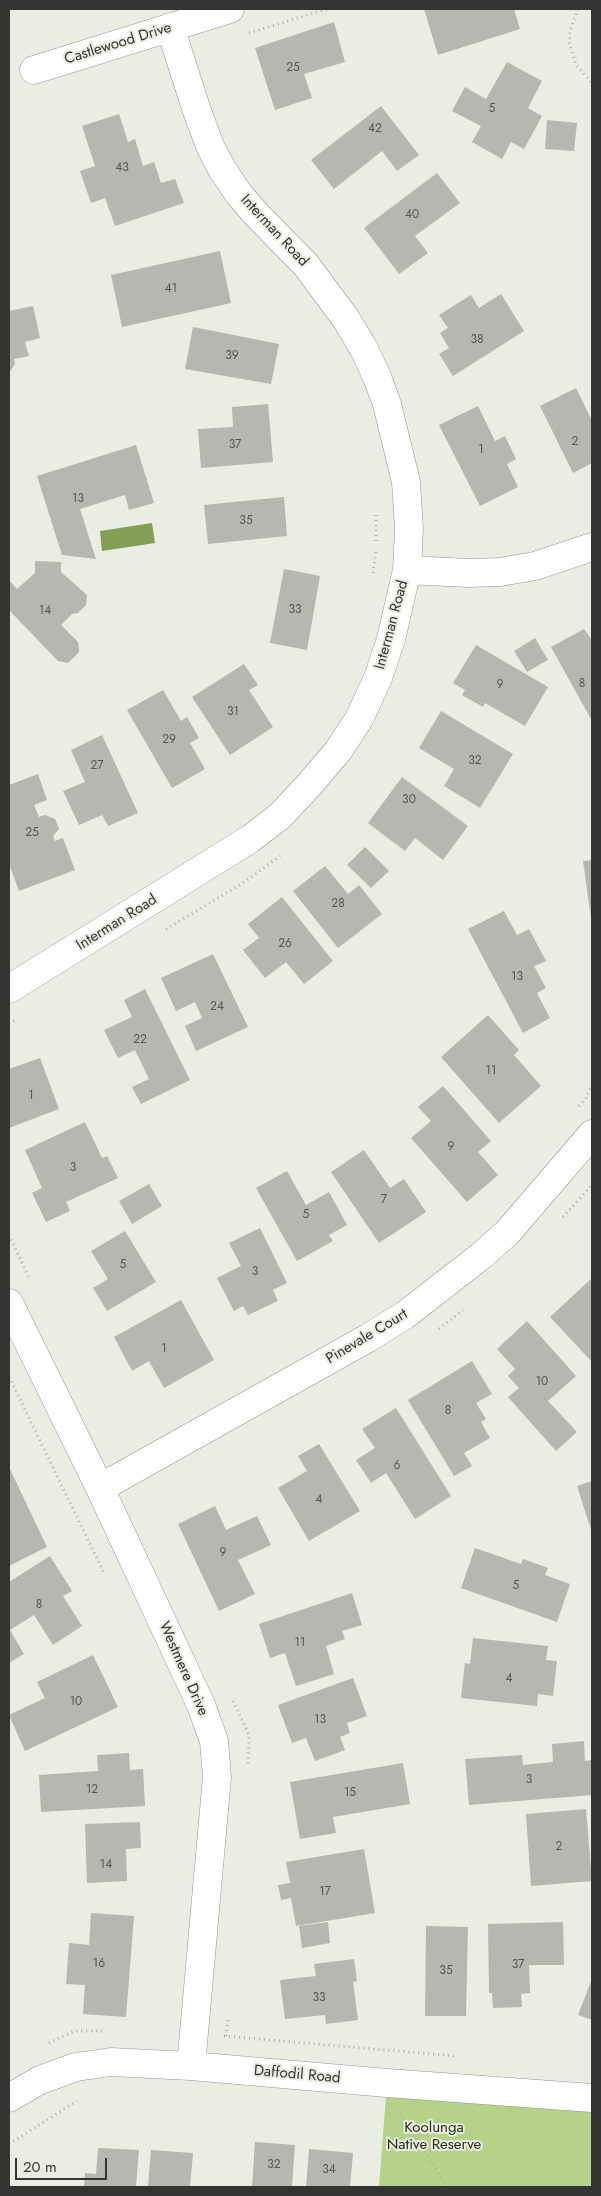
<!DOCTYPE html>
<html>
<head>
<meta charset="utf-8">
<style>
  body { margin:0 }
  #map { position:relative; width:601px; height:2196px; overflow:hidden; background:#e9ede4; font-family:Jost,sans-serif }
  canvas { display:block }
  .frame { position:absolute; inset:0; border:10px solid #343532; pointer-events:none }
  .scale { position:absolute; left:15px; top:2158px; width:92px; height:22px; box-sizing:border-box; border:2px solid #343532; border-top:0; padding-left:6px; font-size:15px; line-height:18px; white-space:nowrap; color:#343532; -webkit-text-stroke:4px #e9ede4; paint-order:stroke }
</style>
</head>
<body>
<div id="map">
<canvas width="601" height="2196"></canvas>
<div class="frame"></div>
<div class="scale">20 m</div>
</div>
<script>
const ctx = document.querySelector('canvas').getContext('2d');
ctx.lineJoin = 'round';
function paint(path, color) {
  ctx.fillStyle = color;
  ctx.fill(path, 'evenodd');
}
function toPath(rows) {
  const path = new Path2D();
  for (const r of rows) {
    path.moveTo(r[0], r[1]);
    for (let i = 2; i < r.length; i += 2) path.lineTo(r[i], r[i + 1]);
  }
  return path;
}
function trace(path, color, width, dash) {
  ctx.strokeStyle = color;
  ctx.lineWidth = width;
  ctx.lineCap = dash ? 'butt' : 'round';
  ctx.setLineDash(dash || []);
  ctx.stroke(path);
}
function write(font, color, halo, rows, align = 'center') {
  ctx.font = font + ' Jost,sans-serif';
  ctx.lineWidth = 4;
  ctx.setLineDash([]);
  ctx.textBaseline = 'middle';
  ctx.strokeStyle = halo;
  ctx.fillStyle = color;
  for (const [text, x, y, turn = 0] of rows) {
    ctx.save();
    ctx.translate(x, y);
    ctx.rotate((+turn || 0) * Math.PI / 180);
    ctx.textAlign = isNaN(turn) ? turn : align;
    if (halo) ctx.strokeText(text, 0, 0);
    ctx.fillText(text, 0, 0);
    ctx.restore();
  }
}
paint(toPath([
  [387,2083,592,2098,592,2187,379,2187]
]), '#b4d389');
paint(toPath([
  [152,523,155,543,102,551,100,531]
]), '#819f55');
paint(toPath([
  [424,9,514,9,520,29,438,55],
  [334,22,345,62,304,74,312,98,275,110,255,48],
  [507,62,542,81,528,108,542,116,524,149,511,142,502,159,472,142,481,126,452,111,465,87,486,99],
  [381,106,419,155,397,171,382,151,334,189,311,160],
  [119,114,128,142,135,139,143,166,154,162,161,183,175,179,184,203,115,226,105,198,91,203,80,171,95,166,82,126],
  [547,120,577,123,574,151,545,149],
  [437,173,460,203,415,236,428,253,399,274,364,228],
  [220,251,231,303,122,327,111,275],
  [501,294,524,331,453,376,439,354,449,348,440,333,448,328,439,315,471,295,479,308],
  [33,306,40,338,25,342,29,356,14,359,15,364,9,373,9,311],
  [193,327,279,344,271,384,185,369],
  [576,388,592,421,592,463,573,473,540,406],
  [268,404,273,462,201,468,198,429,233,427,232,407],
  [478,406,495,441,505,436,516,459,507,464,518,487,480,506,439,425],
  [136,445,154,503,129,510,125,495,80,509,96,559,62,555,37,476],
  [284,497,287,536,208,544,204,505],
  [35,561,61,562,61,572,87,595,86,605,78,613,72,614,61,625,78,642,79,652,68,663,58,661,9,610,9,580,17,589,35,573],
  [284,569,320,576,307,650,270,643],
  [584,629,592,640,592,721,551,647],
  [535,638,548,660,527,672,514,651],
  [476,645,548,687,525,726,485,703,483,707,462,695,465,690,453,683],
  [244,664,258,685,249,690,273,727,230,755,192,697],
  [163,690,181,721,187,717,199,738,190,743,205,769,172,788,127,710],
  [441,711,513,754,480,808,444,786,454,769,419,748],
  [102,735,138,813,108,826,102,815,79,825,63,791,85,782,71,750],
  [38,774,47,800,34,805,39,817,45,815,55,819,59,829,53,836,55,841,63,838,75,870,19,891,9,864,9,785],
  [402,777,468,826,443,860,415,838,405,851,368,823],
  [365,847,389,871,371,888,347,865],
  [592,860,592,918,591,918,583,861],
  [325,866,348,894,359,885,382,914,338,948,293,891],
  [282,897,333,961,304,984,286,962,265,978,243,950,259,938,248,924],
  [504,911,517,935,529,929,546,961,534,966,546,988,537,993,550,1018,523,1033,468,929],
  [213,954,248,1027,196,1051,185,1026,202,1018,195,1002,176,1011,161,978],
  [145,989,190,1080,141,1104,132,1087,149,1079,135,1050,118,1058,104,1030,132,1017,124,1000],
  [488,1015,519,1050,514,1055,541,1086,499,1123,441,1057],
  [40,1058,59,1109,9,1128,9,1069],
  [443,1086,491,1141,478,1152,498,1175,467,1202,411,1138,431,1121,418,1107],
  [85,1122,102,1158,107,1156,118,1178,66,1202,70,1211,46,1222,32,1193,42,1188,25,1150],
  [364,1150,390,1188,404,1179,426,1212,379,1243,331,1172],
  [287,1171,306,1205,329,1192,347,1225,329,1235,333,1241,297,1261,256,1188],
  [149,1184,162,1206,132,1224,119,1201],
  [260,1228,287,1283,273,1290,278,1301,248,1315,243,1306,234,1311,217,1278,241,1266,229,1243],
  [125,1231,156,1282,107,1311,93,1288,108,1279,91,1251],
  [592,1278,592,1362,550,1317],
  [181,1300,214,1360,164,1388,149,1361,132,1371,114,1337],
  [527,1321,576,1376,548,1401,577,1432,556,1451,508,1397,519,1388,508,1376,515,1369,497,1349],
  [472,1361,492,1394,476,1403,486,1419,481,1422,490,1438,464,1453,472,1466,454,1476,408,1400],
  [396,1408,451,1496,415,1519,386,1473,371,1483,356,1460,375,1448,362,1429],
  [319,1444,360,1511,309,1541,278,1488,307,1471,298,1456],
  [9,1467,47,1547,9,1566],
  [592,1481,592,1533,577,1486],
  [215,1506,226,1530,257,1516,271,1545,238,1560,255,1594,219,1611,178,1524],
  [475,1548,521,1564,523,1559,548,1568,545,1575,570,1584,557,1622,461,1588],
  [50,1556,72,1591,63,1596,82,1626,53,1645,34,1615,10,1630,24,1654,9,1663,9,1582],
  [352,1593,362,1625,342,1631,345,1639,326,1646,334,1674,296,1686,285,1653,270,1658,259,1624],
  [473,1638,548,1646,546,1660,557,1661,553,1696,538,1694,537,1706,461,1698,465,1663,470,1664],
  [93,1655,118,1707,25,1751,9,1715,45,1698,37,1682],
  [353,1678,367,1716,347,1723,350,1733,340,1737,345,1750,315,1761,306,1738,292,1743,278,1705],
  [584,1741,585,1761,592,1760,592,1795,469,1805,465,1759,522,1755,523,1765,553,1762,552,1744],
  [129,1753,130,1770,143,1769,145,1806,41,1812,39,1775,98,1771,97,1755],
  [403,1763,410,1804,333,1817,336,1833,300,1839,290,1782],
  [586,1809,592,1881,531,1886,526,1814],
  [140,1822,141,1848,126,1849,127,1881,87,1883,85,1824],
  [364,1849,375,1913,296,1926,291,1898,281,1900,278,1885,290,1883,286,1862],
  [91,1913,134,1916,126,2017,83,2014,85,1985,66,1984,69,1943,89,1945],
  [328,1922,330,1943,302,1948,299,1926],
  [563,1922,564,1965,529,1965,530,1993,521,1994,522,2007,493,2008,492,1993,489,1993,488,1924],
  [426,1926,468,1927,466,2016,425,2016],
  [354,1959,357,1981,353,1982,358,2020,326,2024,325,2015,285,2019,280,1980,316,1976,314,1964],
  [592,1979,592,2020,578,2015],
  [255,2142,295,2145,292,2187,252,2187],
  [98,2148,139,2150,136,2187,84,2187,85,2173,96,2174],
  [309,2149,353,2153,350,2187,306,2187],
  [151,2150,193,2153,190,2187,148,2187]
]), '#b4b8b0');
const minor = toPath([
  [34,70,230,9],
  [407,570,469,573,500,572,535,566,592,547],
  [9,989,250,839,280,816,309,785,338,751,359,719,378,678,391,639,407,570,409,529,406,482,387,404,377,377,364,349,346,319,306,265,256,214,238,193,222,169,210,146,196,108,170,27],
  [9,1303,100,1488,201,1705,214,1741,217,1777,191,2066],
  [100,1488,368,1338,405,1315,481,1256,507,1233,592,1134],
  [9,2098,40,2080,76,2067,111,2062,191,2066,387,2083,592,2098]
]);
trace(minor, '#92968e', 29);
trace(toPath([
  [578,9,570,31,569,42,576,65,592,83],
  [249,33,327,9],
  [376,515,376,544],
  [373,573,376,550],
  [166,929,240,885,280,856],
  [9,1024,17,1019],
  [579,1106,586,1098,592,1084],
  [563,1217,592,1185],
  [9,1235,30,1280],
  [439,1329,463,1310],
  [9,1377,104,1573],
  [233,1701,249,1735,248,1764],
  [224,2036,455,2056],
  [226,2036,228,2019],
  [49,2043,74,2031,102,2031],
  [400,2114,447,2187],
  [9,2144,77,2101]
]), '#acaea8', 3, [1, 4]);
trace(minor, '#fff', 28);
write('12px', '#545652', null, [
  ["25",293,68],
  ["5",492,109],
  ["42",375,129],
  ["43",122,168],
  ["40",412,215],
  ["41",171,289],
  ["38",477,340],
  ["39",232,356],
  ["2",575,442],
  ["37",235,445],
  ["1",481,450],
  ["13",78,499],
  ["35",246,521],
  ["33",295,610],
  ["14",45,611],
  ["8",582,684],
  ["9",500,685],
  ["31",233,712],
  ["29",169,740],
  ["32",475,761],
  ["27",97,766],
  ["30",409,800],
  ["25",32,833],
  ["28",338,904],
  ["26",285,944],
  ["13",517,977],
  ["24",217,1007],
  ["22",140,1040],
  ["11",491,1071],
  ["1",31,1096],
  ["9",451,1147],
  ["3",73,1168],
  ["7",384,1200],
  ["5",306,1215],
  ["5",123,1265],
  ["3",255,1272],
  ["1",164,1349],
  ["10",542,1382],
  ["8",448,1411],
  ["6",397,1466],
  ["4",319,1500],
  ["9",223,1553],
  ["5",516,1586],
  ["8",39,1605],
  ["11",300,1643],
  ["4",509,1679],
  ["10",76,1702],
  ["13",320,1720],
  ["3",529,1780],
  ["12",92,1790],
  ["15",350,1793],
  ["2",559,1847],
  ["14",106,1865],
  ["17",325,1892],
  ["16",99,1964],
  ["37",518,1965],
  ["35",446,1971],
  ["33",319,1998],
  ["32",274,2165],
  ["34",329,2170]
]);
write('15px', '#343532', '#e9ede4', [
  ["Castlewood Drive",118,44,-17],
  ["Interman Road",274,231,47],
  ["Interman Road",392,625,-75],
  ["Interman Road",117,923,-32],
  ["Pinevale Court",367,1337,-31],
  ["Westmere Drive",183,1669,66],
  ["Daffodil Road",297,2075,5]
]);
write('15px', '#222e0e', '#e9ede4', [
  ["Koolunga",434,2128],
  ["Native Reserve",434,2145]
]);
</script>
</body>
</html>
